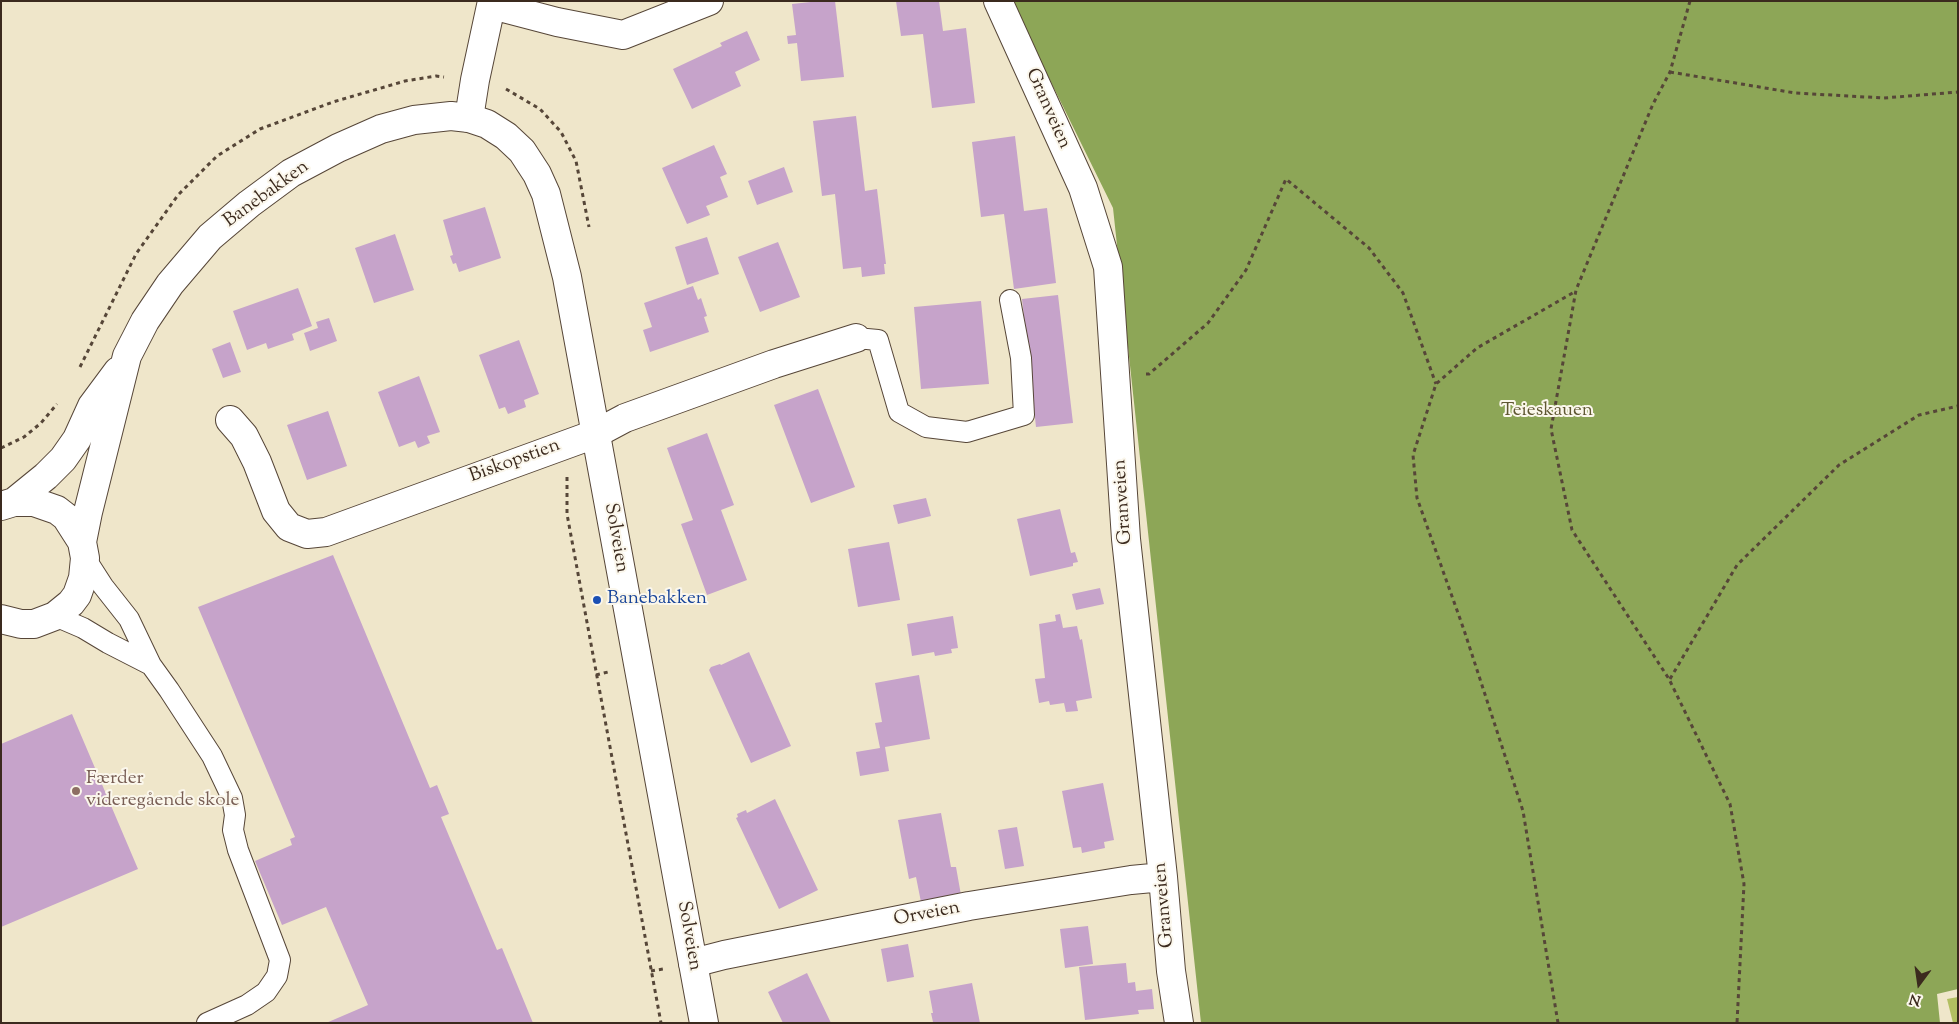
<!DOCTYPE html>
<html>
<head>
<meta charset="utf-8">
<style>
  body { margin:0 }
  #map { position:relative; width:1959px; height:1024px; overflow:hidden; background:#efe6ca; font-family:"Sorts Mill Goudy",serif }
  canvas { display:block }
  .frame { position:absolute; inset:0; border:2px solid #3b2a1e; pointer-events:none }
  .north { position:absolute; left:1894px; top:959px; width:50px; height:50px; -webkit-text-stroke:4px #fbf7ec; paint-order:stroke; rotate:194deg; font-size:14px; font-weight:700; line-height:20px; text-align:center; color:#3b2a1e }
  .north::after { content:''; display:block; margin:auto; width:18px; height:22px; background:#3b2a1e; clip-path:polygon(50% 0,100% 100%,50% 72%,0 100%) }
</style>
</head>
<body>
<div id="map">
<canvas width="1959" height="1024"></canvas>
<div class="frame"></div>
<div class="north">N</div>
</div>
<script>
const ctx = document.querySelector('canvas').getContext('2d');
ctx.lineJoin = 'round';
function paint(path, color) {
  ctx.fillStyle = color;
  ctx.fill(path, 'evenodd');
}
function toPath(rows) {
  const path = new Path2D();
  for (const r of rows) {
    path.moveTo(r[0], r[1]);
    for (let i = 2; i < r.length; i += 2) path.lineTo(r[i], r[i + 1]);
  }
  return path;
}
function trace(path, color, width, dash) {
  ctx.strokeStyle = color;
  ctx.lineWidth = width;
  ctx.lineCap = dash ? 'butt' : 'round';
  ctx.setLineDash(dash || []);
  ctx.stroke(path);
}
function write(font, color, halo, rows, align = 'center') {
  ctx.font = font + ' "Sorts Mill Goudy",serif';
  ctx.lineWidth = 4;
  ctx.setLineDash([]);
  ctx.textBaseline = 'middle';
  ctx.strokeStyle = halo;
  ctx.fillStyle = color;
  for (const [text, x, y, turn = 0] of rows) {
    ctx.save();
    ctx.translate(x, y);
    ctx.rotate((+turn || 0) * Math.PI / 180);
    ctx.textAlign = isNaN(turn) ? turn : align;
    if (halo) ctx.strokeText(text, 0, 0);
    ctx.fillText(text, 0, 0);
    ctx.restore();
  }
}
paint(toPath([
  [1958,997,1958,1023,1953,1023,1947,999]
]), '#b2bf61');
paint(toPath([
  [1011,1,1958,1,1958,989,1937,994,1940,1023,1201,1023,1113,208]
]), '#8da657');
paint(toPath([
  [820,1,835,1,844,77,801,81,797,43,788,44,787,36,796,35,792,4],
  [896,1,939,1,943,31,966,28,975,103,932,108,923,34,901,36],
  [747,31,760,60,735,72,741,86,692,109,673,69,722,46,720,43],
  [856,116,865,191,877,189,886,264,884,264,885,274,862,277,861,267,843,269,835,194,822,196,813,121],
  [1015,136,1024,211,1047,208,1056,283,1014,289,1004,214,981,217,972,142],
  [714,145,727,174,720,177,728,197,706,206,710,215,687,224,662,168],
  [784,167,793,192,757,205,748,181],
  [485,207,501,258,459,272,456,263,453,264,450,256,453,255,443,220],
  [395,234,414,290,374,303,355,248],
  [707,237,719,274,687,285,675,247],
  [778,242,800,297,760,312,738,257],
  [693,286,698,300,701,298,707,316,704,317,709,332,650,352,643,330,652,327,644,303],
  [298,288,312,326,292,334,294,340,268,349,266,343,247,350,233,311],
  [1058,295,1073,423,1036,427,1022,299],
  [981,301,989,384,921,389,914,307],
  [329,318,337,341,310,351,304,333,318,328,316,322],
  [519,340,539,394,524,400,526,407,508,414,505,407,499,409,479,355],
  [230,342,241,372,223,378,212,349],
  [419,376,440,432,427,436,430,443,418,448,415,441,399,447,378,392],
  [818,389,855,487,811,503,774,405],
  [328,411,347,466,307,480,287,425],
  [707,433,734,505,721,510,747,580,707,595,681,524,693,520,667,448],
  [926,498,931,516,898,524,893,505],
  [1060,509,1071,553,1075,552,1078,562,1073,563,1073,566,1030,576,1017,519],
  [889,542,900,600,858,607,848,549],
  [333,555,430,788,437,785,449,814,441,817,497,950,502,948,533,1023,326,1023,368,1005,326,907,282,925,255,861,292,845,290,839,295,837,198,607],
  [1100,588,1104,604,1076,610,1072,594],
  [1060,614,1063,628,1077,626,1080,640,1082,639,1092,698,1076,701,1078,711,1066,712,1064,703,1050,705,1049,701,1039,703,1035,679,1045,678,1039,624,1056,621,1055,615],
  [953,616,958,648,951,649,952,653,935,656,934,652,912,656,907,624],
  [749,652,791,746,751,763,709,670,711,667,720,664,721,665],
  [919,675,930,739,885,747,889,771,860,776,856,752,880,748,875,723,882,722,875,683],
  [72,714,138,869,1,927,1,744],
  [1103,783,1114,840,1104,842,1105,848,1082,853,1081,847,1073,848,1062,791],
  [775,799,818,890,779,909,736,818,738,817,737,814,746,810,747,813],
  [941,813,951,867,956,867,961,895,921,902,916,877,909,879,898,820],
  [1017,827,1024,866,1005,869,998,830],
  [1088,926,1093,964,1065,968,1060,929],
  [908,944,914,977,887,982,881,949],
  [1126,963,1128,983,1135,982,1136,991,1152,989,1154,1009,1138,1010,1139,1014,1085,1020,1079,967],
  [807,973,831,1023,783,1023,768,992],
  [972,983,980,1023,933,1022,931,1013,933,1013,929,991]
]), '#c6a3ca');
const service = toPath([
  [856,338,878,340,899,412,926,427,967,432,1024,415,1021,358,1010,300],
  [85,558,103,586,129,619,151,665,169,690,212,756,232,798,235,815,233,830,238,850,280,960,277,976,266,992,247,1005,207,1023],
  [55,616,83,628,108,643,151,665]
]);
const minor = toPath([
  [998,1,1083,188,1108,267,1126,539,1163,877,1171,971,1179,1023],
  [492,5,557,22,623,35,709,1],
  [469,118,475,80,492,1],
  [230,420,244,436,257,462,276,511,289,527,307,534,326,532,595,434,625,418,774,364,856,338],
  [693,963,724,955,969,906,1131,880,1163,877]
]);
const secondary = toPath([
  [14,502,46,476,63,459,77,439,92,406,118,371],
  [1,506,14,502,34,502,57,510,66,517,82,542,85,558,83,578,77,595,71,603,55,616,34,624,21,624,1,619],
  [82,542,88,512,127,356,145,321,170,284,210,237,249,204,291,173,338,148,381,129,414,120,451,116,469,118,487,124,506,136,522,151,537,174,546,194,567,277,704,1023]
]);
trace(service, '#564638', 22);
trace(minor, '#564638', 30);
trace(secondary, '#564638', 30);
trace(toPath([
  [1690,1,1670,72,1653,104,1576,290,1551,429,1572,530,1669,679,1730,804,1744,884,1737,1023],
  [1670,72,1795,93,1884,98,1958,92],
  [506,89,540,109,561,132,576,161,589,227],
  [80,367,136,254,178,195,217,156,260,129,333,102,405,81,436,76,444,77],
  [1146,374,1149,374,1208,323,1246,270,1286,179,1369,248,1403,293,1436,384],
  [1,448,24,437,41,423,57,404],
  [567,477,567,514,661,1023],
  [596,675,608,672],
  [1670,679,1737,565,1839,465,1919,415,1958,406],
  [651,971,663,969],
  [1558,1023,1523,811,1464,630,1417,498,1413,455,1436,384,1477,348,1576,291]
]), '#564638', 3, [4, 4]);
trace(service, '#fff', 20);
trace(minor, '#fff', 28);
trace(secondary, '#fff', 28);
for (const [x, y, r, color] of [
  [597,600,5,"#1a4fb4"],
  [76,791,5,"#8d6e63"]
]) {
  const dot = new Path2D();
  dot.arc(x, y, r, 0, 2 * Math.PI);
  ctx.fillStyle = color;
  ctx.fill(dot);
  trace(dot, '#fbf7ec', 2);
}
write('19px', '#3b2a1e', '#fbf7ec', [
  ["Granveien",1047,109,66],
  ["Banebakken",267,195,-36],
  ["Biskopstien",515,462,-20],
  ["Granveien",1124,502,-94],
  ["Solveien",615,538,80],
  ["Granveien",1165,905,-95],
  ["Orveien",927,915,-11],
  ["Solveien",688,936,80]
]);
write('19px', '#5f5732', '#fbf7ec', [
  ["Teieskauen",1547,412]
]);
write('19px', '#164399', '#fbf7ec', [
  ["Banebakken",607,600]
], 'left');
write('19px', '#785e54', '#fbf7ec', [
  ["Færder",86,780],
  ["videregående skole",86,802]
], 'left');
</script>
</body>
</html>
